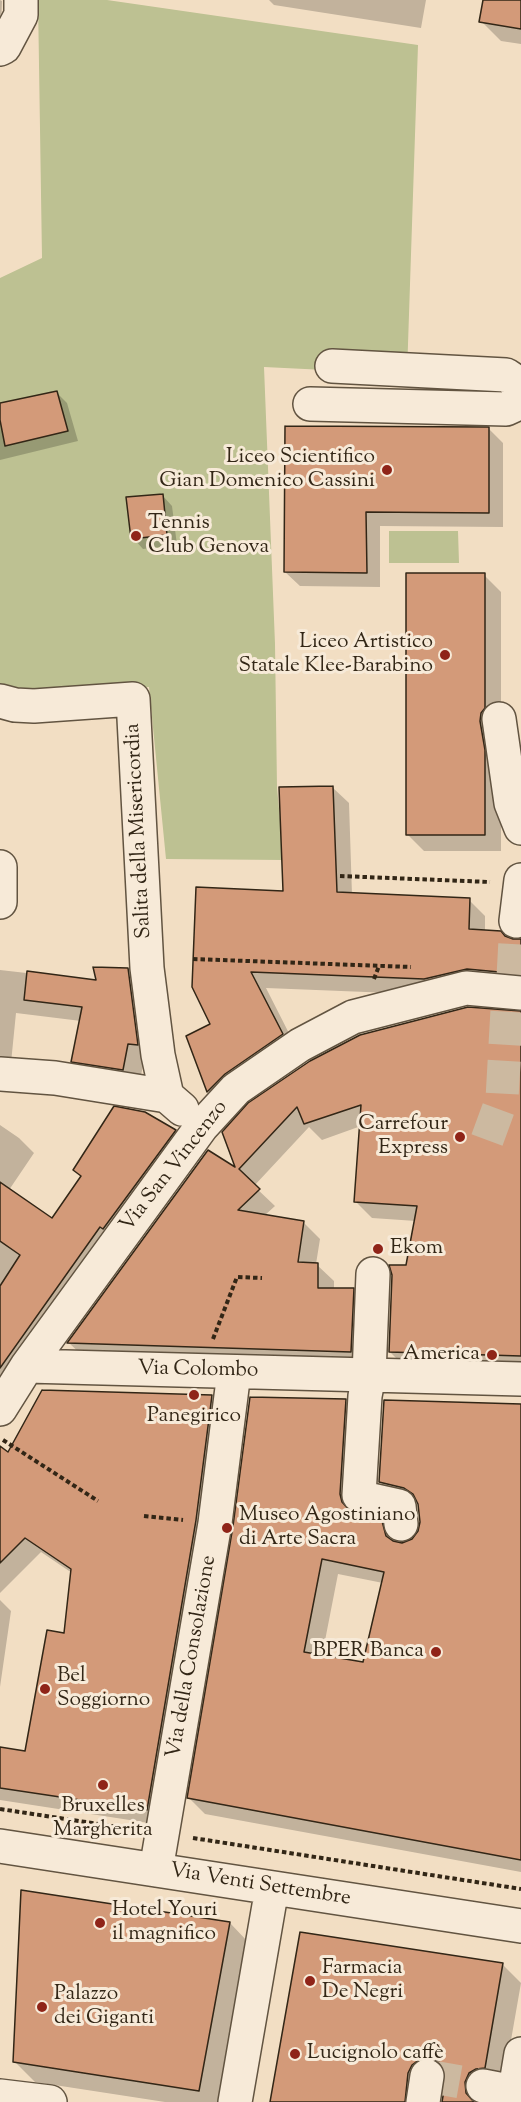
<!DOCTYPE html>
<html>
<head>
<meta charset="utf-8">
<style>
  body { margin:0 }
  canvas { display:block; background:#f2dec3 }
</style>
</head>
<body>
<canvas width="521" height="2102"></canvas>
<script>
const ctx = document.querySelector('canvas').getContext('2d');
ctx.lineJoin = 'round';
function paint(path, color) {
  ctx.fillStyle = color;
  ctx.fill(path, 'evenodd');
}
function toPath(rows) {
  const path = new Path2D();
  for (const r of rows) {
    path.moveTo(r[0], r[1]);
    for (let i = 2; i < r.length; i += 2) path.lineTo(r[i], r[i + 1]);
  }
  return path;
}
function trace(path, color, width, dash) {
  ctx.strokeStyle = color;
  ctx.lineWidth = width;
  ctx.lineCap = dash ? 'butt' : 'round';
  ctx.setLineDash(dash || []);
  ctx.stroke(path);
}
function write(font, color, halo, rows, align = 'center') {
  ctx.font = font + ' "Sorts Mill Goudy",serif';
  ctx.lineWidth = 6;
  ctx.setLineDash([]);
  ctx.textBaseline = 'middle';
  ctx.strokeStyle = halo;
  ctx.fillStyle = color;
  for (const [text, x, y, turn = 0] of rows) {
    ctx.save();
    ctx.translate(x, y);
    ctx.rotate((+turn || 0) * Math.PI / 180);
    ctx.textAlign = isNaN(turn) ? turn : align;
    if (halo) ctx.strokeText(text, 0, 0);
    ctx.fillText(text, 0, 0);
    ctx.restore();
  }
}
paint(toPath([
  [38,0,107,0,418,45,407,374,264,367,275,644,277,788,284,860,166,859,149,687,36,700,0,689,0,278,42,258],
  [389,531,458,531,459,563,389,563]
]), '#bdc192');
paint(toPath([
  [0,0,2,1,0,52],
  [269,0,426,0,421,28,274,5],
  [484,0,521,0,521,44,501,41,481,21],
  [57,393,67,403,78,441,0,460,0,405],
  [286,428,489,429,503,443,503,527,380,526,380,587,300,586,285,572],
  [162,495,172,506,177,545,143,549,133,538],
  [484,575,501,592,501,851,424,851,407,834],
  [332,787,349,803,352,895,469,900,485,916,485,932,521,940,521,988,441,995,266,988,298,1051,225,1107,209,1092,188,1037,212,1025,285,892],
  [128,969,144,986,144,1060,139,1086,89,1078,73,1061,81,1021,16,1013,10,1073,0,1080,0,970,97,981],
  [521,1013,521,1371,406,1368,390,1352,416,1221,372,1218,356,1202,361,1126,322,1140,309,1127,254,1186,275,1206,264,1216,304,1223,320,1239,316,1264,334,1281,334,1290,353,1290,369,1306,367,1368,85,1358,69,1343,238,1170,224,1132],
  [0,1125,19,1138,34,1153,9,1190,52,1220,175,1131,190,1146,0,1401],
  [212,1397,226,1412,162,1825,0,1800,0,1748,27,1753,65,1635,72,1573,41,1552,0,1593,0,1459,8,1454],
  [345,1401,361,1417,357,1516,381,1523,398,1539,399,1543,404,1544,413,1540,420,1532,421,1522,419,1503,396,1498,380,1482,521,1405,521,1872,205,1814,189,1798],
  [338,1574,383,1583,364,1664,322,1656],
  [0,1600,11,1611,0,1687],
  [230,1923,249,1943,220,2102,165,2102,35,2082,15,2062],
  [502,1964,521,1983,503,2086,483,2102,443,2102,447,2076,440,2077,425,2102,272,2102]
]), '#0003');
const building = toPath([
  [483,0,521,0,521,29,479,22,483,0],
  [57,391,68,431,5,446,0,420,0,403,57,391],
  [285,426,489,427,489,513,366,512,367,573,284,572,285,426],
  [163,494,167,535,131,539,126,497,163,494],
  [406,573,485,573,485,708,481,713,480,721,485,750,485,835,406,835,406,573],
  [333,786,337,892,470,898,469,929,501,931,505,936,513,939,521,939,521,974,467,969,424,979,251,972,283,1034,225,1074,207,1092,186,1036,210,1024,192,987,196,887,283,891,279,787,333,786],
  [93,967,128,968,138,1045,128,1044,123,1070,71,1062,82,1007,24,1000,27,971,96,980,93,967],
  [468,1007,521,1011,521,1356,389,1352,392,1275,389,1265,406,1265,417,1206,354,1202,361,1105,304,1124,297,1107,239,1169,260,1189,238,1210,304,1221,298,1262,318,1263,318,1288,354,1288,351,1352,67,1343,208,1150,235,1167,222,1132,248,1103,310,1061,360,1035,468,1007],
  [114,1106,145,1112,176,1130,103,1229,100,1227,0,1368,0,1286,20,1255,0,1241,0,1182,52,1218,81,1176,73,1170,114,1106],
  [42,1390,212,1395,196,1520,147,1810,0,1788,0,1747,25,1751,47,1630,64,1633,71,1569,25,1538,0,1563,0,1446,8,1452,42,1390],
  [250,1397,346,1399,340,1494,342,1502,352,1513,382,1521,386,1536,393,1541,402,1543,412,1539,418,1531,420,1522,418,1504,413,1494,404,1488,379,1482,384,1400,521,1404,521,1860,187,1798,233,1526,250,1397],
  [322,1559,384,1572,363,1662,304,1652,322,1559],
  [21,1890,230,1922,199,2091,13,2062,21,1890],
  [300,1932,503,1963,485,2068,476,2069,469,2073,465,2082,466,2093,474,2102,442,2102,446,2079,445,2070,439,2062,429,2057,420,2059,412,2065,408,2073,405,2102,270,2102,300,1932]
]);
paint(building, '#d39a79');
trace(building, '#322616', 1.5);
trace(toPath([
  [513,977,516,921],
  [487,1140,502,1099,508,992],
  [427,2076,483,2086]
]), '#ccb9a0', 33, [33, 16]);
const minor = toPath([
  [0,49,4,47,21,15,21,0],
  [332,366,506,375,518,383],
  [310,404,506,409,517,404],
  [0,701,15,705,34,706,133,699,147,968,158,1055,167,1096],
  [499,719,511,803,521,828],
  [0,867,0,902],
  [516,921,521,880],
  [0,1074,55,1078,167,1096,182,1109],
  [373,1274,369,1375,365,1396,359,1495,363,1498,399,1506,401,1524],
  [27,1366,521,1379],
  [0,1409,27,1366,202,1126,236,1089,300,1045,353,1017,466,988,521,993],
  [0,1846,521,1926],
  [156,1870,215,1523,234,1372],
  [483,2086,514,2092],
  [0,2096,50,2102],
  [235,2102,272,1888],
  [423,2102,427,2076],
  [513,2102,521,2054]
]);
trace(minor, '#625441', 36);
trace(toPath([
  [340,876,490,882],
  [193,959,411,967],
  [374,979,379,966],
  [213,1339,237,1277,262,1278],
  [3,1440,98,1501],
  [144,1516,183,1520],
  [0,1809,132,1829],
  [193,1838,521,1889]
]), '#322616', 4, [4.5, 3]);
trace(minor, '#f7ead8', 33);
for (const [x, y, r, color] of [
  [387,470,6,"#8f2418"],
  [136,536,6,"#8f2418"],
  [445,655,6,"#8f2418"],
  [460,1137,6,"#8f2418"],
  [378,1249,6,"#8f2418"],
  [492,1355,6,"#8f2418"],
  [194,1395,6,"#8f2418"],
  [227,1528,6,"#8f2418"],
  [436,1652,6,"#8f2418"],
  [45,1689,6,"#8f2418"],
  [103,1785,6,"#8f2418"],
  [100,1923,6,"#8f2418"],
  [310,1981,6,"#8f2418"],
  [42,2007,6,"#8f2418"],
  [295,2054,6,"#8f2418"]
]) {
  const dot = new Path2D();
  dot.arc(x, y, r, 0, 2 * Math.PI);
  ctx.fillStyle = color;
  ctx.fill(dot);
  trace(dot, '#f7ead8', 2);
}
write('21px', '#322616', '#f7ead8', [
  ["Liceo Scientifico",375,458,"right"],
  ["Gian Domenico Cassini",375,482,"right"],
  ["Tennis",148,524],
  ["Club Genova",148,548],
  ["Liceo Artistico",433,643,"right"],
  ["Statale Klee-Barabino",433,667,"right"],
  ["Carrefour",448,1125,"right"],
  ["Express",448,1149,"right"],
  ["Ekom",390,1249],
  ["America",480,1355,"right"],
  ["Panegirico",194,1417,"center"],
  ["Museo Agostiniano",239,1516],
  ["di Arte Sacra",239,1540],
  ["BPER Banca",424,1652,"right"],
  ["Bel",57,1677],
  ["Soggiorno",57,1701],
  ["Bruxelles",103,1807,"center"],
  ["Margherita",103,1831,"center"],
  ["Hotel Youri",112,1911],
  ["il magnifico",112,1935],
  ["Farmacia",322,1969],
  ["De Negri",322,1993],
  ["Palazzo",54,1995],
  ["dei Giganti",54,2019],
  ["Lucignolo caffè",307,2054]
], 'left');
write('21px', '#322616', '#f7ead8', [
  ["Salita della Misericordia",140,831,-93],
  ["Via San Vincenzo",175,1167,-52],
  ["Via Colombo",198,1371,1],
  ["Via della Consolazione",193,1657,-80],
  ["Via Venti Settembre",260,1886,9]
]);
</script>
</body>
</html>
